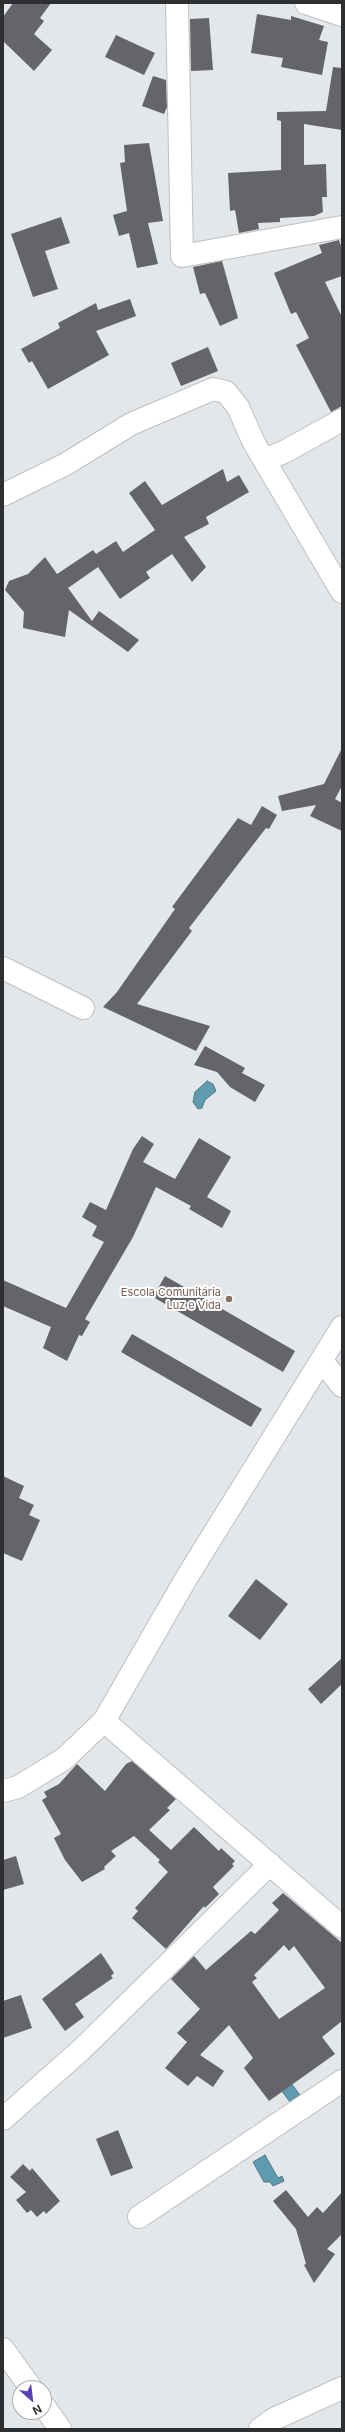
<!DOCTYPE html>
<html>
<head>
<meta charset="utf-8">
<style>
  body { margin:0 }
  #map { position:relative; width:345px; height:2432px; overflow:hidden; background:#e4e7ea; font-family:Inter,sans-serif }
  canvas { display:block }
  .frame { position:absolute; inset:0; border:4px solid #2e2f30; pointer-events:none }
  .north { position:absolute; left:12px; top:2380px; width:40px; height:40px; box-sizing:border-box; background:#fff; border:1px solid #abacac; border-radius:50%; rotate:152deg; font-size:11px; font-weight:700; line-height:16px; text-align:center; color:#2e2f30 }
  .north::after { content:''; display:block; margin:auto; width:14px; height:18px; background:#5e41b9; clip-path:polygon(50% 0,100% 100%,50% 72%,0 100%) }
</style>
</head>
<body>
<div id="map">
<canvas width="345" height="2432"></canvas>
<div class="frame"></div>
<div class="north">N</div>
</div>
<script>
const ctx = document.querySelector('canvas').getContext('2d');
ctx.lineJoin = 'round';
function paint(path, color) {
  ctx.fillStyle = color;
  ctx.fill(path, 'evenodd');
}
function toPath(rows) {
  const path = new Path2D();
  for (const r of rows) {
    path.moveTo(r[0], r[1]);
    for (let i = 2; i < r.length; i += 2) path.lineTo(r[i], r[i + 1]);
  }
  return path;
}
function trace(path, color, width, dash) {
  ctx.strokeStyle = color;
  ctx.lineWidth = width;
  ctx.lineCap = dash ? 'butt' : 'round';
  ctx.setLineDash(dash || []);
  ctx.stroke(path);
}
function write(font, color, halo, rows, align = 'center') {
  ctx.font = font + ' Inter,sans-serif';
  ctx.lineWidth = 4;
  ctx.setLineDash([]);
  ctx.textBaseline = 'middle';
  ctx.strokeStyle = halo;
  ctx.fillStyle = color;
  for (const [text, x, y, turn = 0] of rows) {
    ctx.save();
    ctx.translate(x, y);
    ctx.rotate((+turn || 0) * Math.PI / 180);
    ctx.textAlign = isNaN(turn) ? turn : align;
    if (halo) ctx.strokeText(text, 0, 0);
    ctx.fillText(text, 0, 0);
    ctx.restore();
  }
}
const water = toPath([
  [207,1081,213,1084,216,1091,205,1100,202,1108,198,1109,193,1102,195,1092,207,1081],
  [285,2075,300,2095,290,2102,275,2082,285,2075],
  [265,2155,278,2178,282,2176,284,2181,273,2186,270,2182,264,2182,253,2162,265,2155]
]);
paint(water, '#5f9aae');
trace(water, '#507a88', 1);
paint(toPath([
  [13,3,51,3,40,18,44,21,34,34,52,50,34,71,3,41,3,17],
  [257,14,291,20,291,16,324,26,319,40,328,42,322,75,281,67,283,58,251,53],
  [209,18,213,70,191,71,190,19],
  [116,35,155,53,144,75,105,57],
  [333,67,342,68,342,130,304,124,304,165,326,164,327,197,322,197,323,212,314,216,280,218,280,222,258,223,259,229,239,233,235,210,230,211,228,173,281,170,281,121,277,120,277,112,326,111],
  [153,76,166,80,167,107,164,114,142,106],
  [149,143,163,221,148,223,158,264,137,268,129,233,119,236,113,215,127,211,120,163,125,162,124,145],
  [61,217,70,243,45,251,58,289,33,297,11,234],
  [339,240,342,249,342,276,325,282,342,317,342,406,331,412,296,345,309,338,296,312,291,314,274,273,322,253,319,245],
  [222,261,238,318,220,326,205,293,200,294,193,267],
  [130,299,136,316,96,331,109,355,48,389,32,361,29,363,21,349,60,328,58,323,96,303,98,310],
  [208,347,218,371,181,386,171,363],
  [223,469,227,482,239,475,249,492,206,517,209,524,184,537,206,567,192,582,172,554,146,572,150,578,120,599,98,567,68,588,92,621,99,611,139,640,128,652,69,610,65,637,23,628,24,612,5,590,9,581,28,574,45,557,57,574,93,550,96,554,116,541,123,552,155,530,129,493,145,481,162,505],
  [342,748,342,786,335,799,342,803,342,831,310,816,316,805,282,811,278,796,324,784],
  [262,806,277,815,269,829,266,828,189,928,192,931,137,1004,210,1026,196,1051,103,1007,117,992,175,909,172,907,238,818,251,825],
  [205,1046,245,1068,242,1073,265,1085,255,1102,230,1087,217,1072,194,1065],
  [142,1136,154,1144,143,1162,175,1179,199,1138,231,1157,207,1197,231,1211,222,1228,189,1209,191,1206,156,1187,133,1237,85,1319,90,1322,82,1336,79,1335,67,1361,43,1348,51,1327,3,1306,3,1280,66,1308,104,1242,92,1236,97,1226,82,1217,90,1202,106,1210,133,1149],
  [165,1276,295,1351,283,1372,153,1297],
  [132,1334,262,1409,251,1427,121,1352],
  [3,1476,24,1486,19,1498,34,1505,29,1515,40,1520,22,1561,3,1553],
  [256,1579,288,1604,260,1640,228,1616],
  [342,1658,342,1684,321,1704,308,1689],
  [132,1761,176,1799,167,1808,170,1810,149,1830,171,1850,194,1827,219,1851,221,1848,235,1861,232,1864,234,1866,213,1887,219,1894,205,1908,204,1906,166,1949,132,1918,138,1911,135,1908,168,1872,158,1862,160,1860,134,1836,111,1851,116,1856,104,1867,105,1869,82,1882,65,1860,54,1838,61,1834,42,1800,47,1797,44,1792,59,1784,77,1764,105,1791,126,1764],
  [16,1856,24,1884,3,1890,3,1860],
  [283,1893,342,1943,342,2021,322,2037,335,2054,269,2101,244,2068,253,2058,229,2025,200,2055,224,2071,213,2087,197,2076,188,2086,165,2068,187,2042,177,2033,200,2009,171,1979,194,1956,206,1970,251,1931,255,1934,279,1910,272,1903],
  [284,1945,289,1951,294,1946,325,1988,279,2019,252,1982,257,1978,254,1975],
  [101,1953,114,1973,111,1976,113,1978,75,2004,84,2017,65,2031,42,1999],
  [21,1995,32,2028,3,2038,3,2001],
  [118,2130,133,2168,111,2176,96,2139],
  [23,2164,30,2171,32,2168,60,2201,46,2214,44,2211,37,2217,31,2210,27,2213,16,2200,26,2192,10,2177],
  [286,2190,308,2217,317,2207,323,2213,342,2192,342,2234,327,2249,335,2254,314,2283,304,2265,306,2264,296,2229,273,2201]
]), '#636568');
const minor = toPath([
  [177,3,182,256,342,227],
  [306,3,342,15],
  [264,460,284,452,342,420],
  [3,495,66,464,131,424,213,389,226,392,238,407,254,443,342,592],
  [3,968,83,1008],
  [322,1361,342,1386],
  [104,1721,342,1927],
  [3,1791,18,1787,64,1759,104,1721,187,1577,342,1327],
  [3,2119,82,2049,270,1864],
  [139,2217,342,2081],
  [3,2349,31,2388],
  [44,2406,60,2429],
  [260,2429,274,2419,342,2388]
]);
trace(minor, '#bdbfc2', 24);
trace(minor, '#fff', 22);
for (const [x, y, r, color] of [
  [229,1299,4,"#8d6e63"]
]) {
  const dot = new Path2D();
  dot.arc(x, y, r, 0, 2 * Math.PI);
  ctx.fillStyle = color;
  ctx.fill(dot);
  trace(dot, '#fff', 1.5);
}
write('11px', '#785e54', '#fff', [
  ["Escola Comunitária",221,1293],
  ["Luz e Vida",221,1306]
], 'right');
</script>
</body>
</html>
